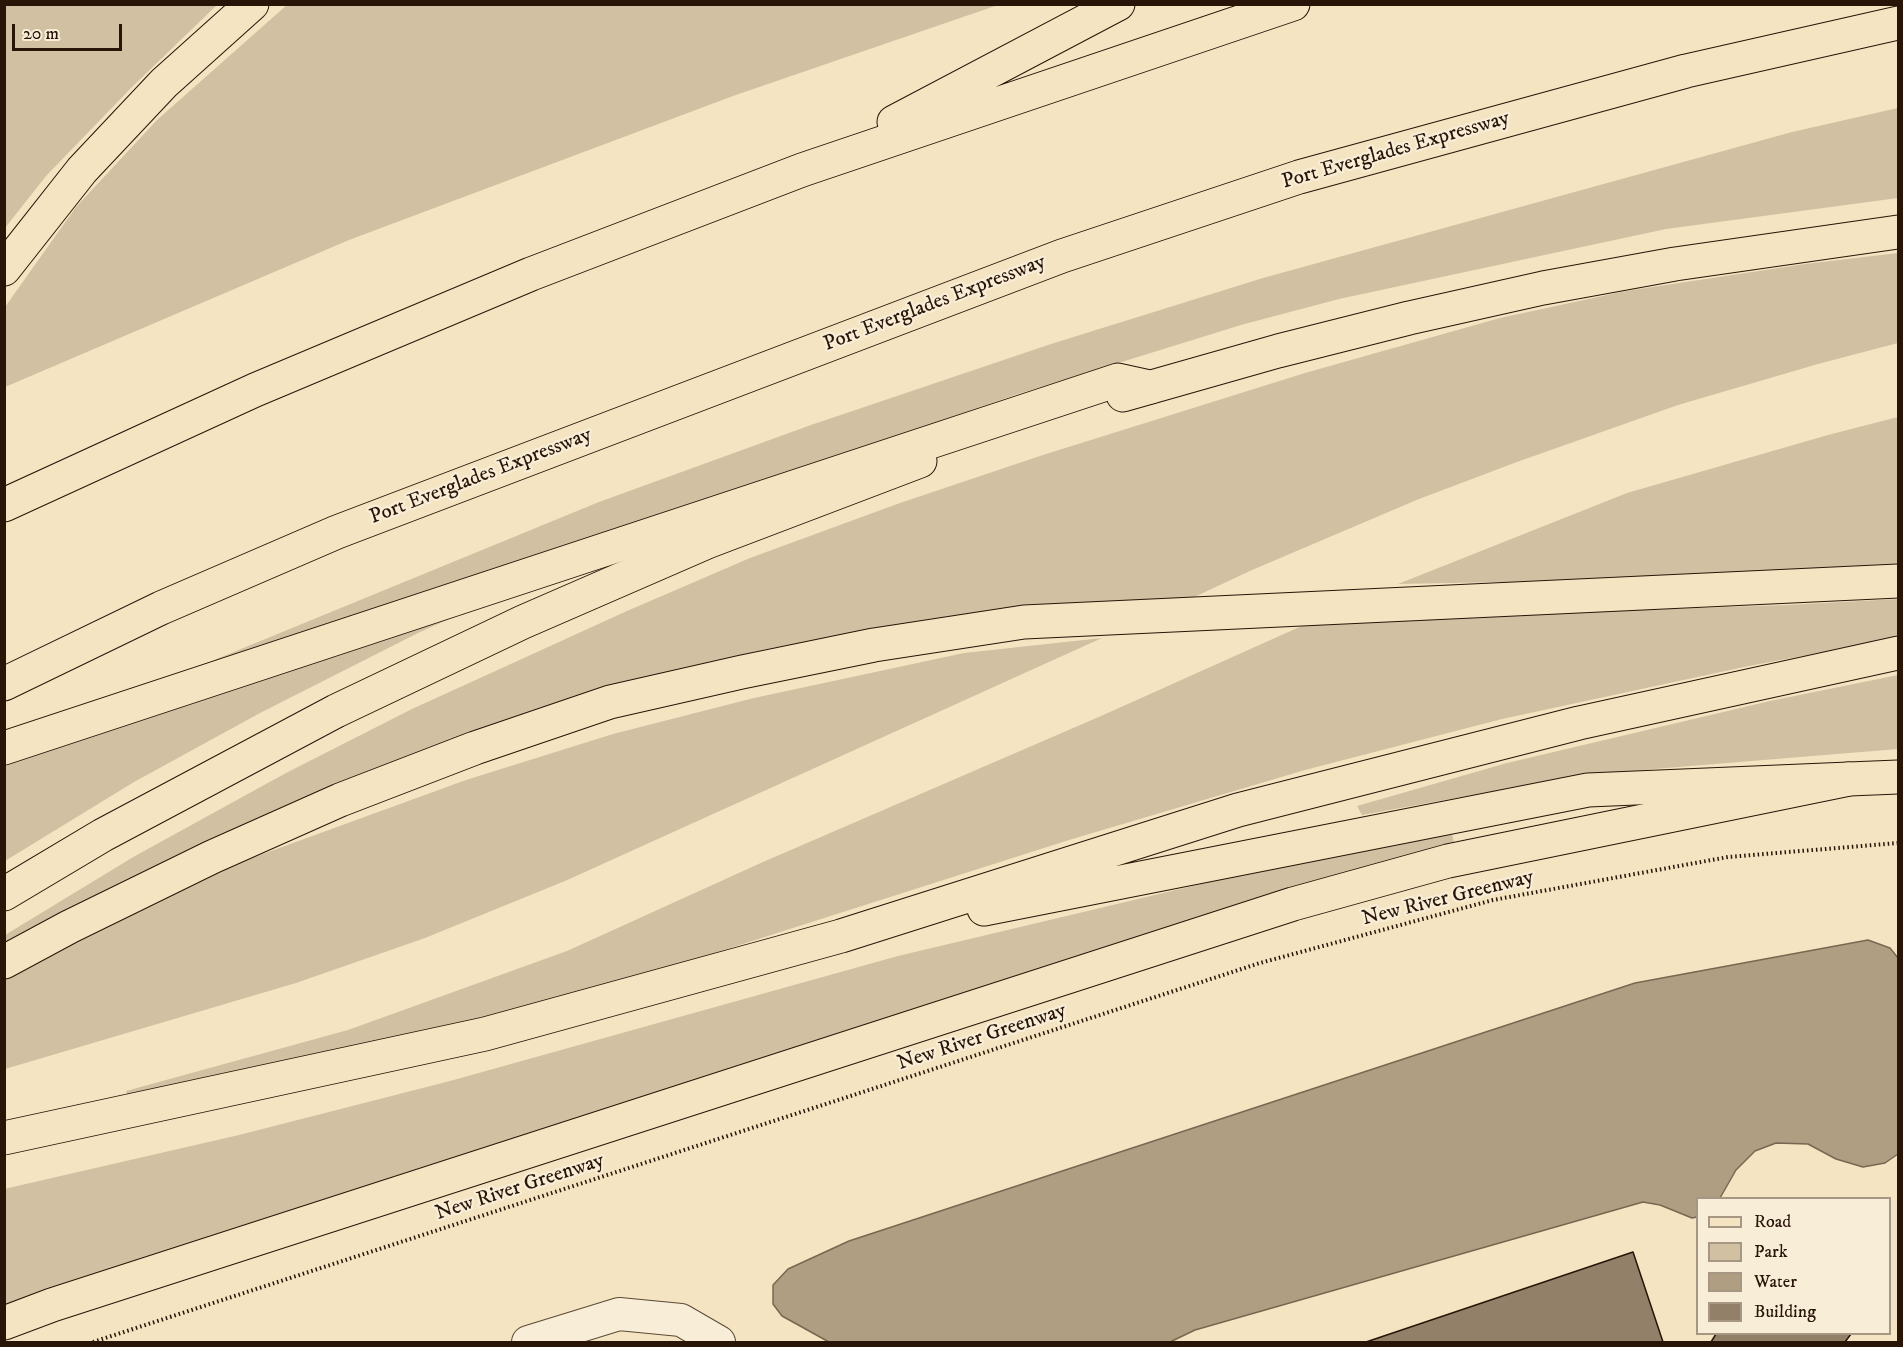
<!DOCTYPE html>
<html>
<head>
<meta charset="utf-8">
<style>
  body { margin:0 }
  #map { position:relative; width:1903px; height:1347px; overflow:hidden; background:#f4e4c1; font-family:"IM FELL DW Pica",serif }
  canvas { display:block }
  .frame { position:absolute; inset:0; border:6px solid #281508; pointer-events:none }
  .legend { position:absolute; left:1696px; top:1197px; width:195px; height:138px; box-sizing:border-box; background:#f8edd7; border:2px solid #a59784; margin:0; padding:8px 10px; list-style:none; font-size:18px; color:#281508 }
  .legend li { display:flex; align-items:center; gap:12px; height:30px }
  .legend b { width:30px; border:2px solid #a59784 }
  .scale { position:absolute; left:12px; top:24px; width:110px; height:27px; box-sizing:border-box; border:3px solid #281508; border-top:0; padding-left:8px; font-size:18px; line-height:21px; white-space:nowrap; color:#281508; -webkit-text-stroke:4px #f8edd7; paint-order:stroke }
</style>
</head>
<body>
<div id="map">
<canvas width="1903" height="1347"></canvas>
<div class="frame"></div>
<ul class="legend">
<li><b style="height:8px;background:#f4e4c1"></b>Road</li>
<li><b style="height:16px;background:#d1c1a2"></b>Park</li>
<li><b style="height:16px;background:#af9e82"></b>Water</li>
<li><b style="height:16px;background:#928168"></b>Building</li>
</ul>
<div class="scale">20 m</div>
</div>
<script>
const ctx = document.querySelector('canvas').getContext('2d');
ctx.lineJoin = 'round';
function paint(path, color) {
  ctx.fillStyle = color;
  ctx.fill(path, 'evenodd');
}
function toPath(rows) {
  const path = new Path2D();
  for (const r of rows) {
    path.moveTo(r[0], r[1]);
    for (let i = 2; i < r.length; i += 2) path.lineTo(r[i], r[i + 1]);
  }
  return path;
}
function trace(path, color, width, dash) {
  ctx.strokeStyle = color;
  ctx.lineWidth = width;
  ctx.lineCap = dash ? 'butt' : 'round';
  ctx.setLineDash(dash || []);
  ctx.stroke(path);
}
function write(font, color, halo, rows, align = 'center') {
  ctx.font = font + ' "IM FELL DW Pica",serif';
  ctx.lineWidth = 4.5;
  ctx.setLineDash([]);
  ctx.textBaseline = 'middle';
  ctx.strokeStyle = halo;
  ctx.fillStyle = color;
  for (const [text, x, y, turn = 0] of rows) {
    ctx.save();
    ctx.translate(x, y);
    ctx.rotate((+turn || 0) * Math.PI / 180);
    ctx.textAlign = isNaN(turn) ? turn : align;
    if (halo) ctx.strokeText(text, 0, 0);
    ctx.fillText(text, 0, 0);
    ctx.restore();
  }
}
paint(toPath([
  [5,4,217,5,134,85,46,176,5,228],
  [288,4,998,4,998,5,733,96,349,240,5,387,5,307,76,207,157,120],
  [1898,108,1898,198,1666,229,1339,299,1241,325,1015,395,817,464,596,554,420,632,260,713,134,782,5,861,5,755,219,658,599,502,811,425,1051,344,1263,278,1792,132],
  [1898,253,1898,343,1818,364,1678,405,1517,462,1419,499,1252,570,1190,599,890,627,762,650,624,685,5,948,5,935,135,856,286,773,412,709,627,611,750,558,900,503,1043,455,1305,373,1500,318,1626,291,1805,264],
  [1898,417,1898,569,1611,580,1398,584,1627,493,1828,435],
  [1898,599,1898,638,1744,667,1502,719,1305,770,1069,840,567,1000,134,1113,126,1091,348,1030,567,951,763,862,1101,716,1324,616,1551,613,1786,605],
  [1102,638,565,881,425,938,296,983,5,1069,5,979,129,915,241,862,466,780,613,734,754,698,964,653],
  [1898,675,1898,749,1654,769,1550,781,1362,815,1357,806,1507,763,1770,701],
  [1451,830,1454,842,1351,871,5,1308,4,1189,239,1135,450,1081,898,956,1319,856]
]), '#d1c1a2');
const water = toPath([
  [1868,940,1890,948,1898,958,1898,1154,1885,1163,1863,1167,1836,1159,1808,1144,1776,1143,1755,1151,1736,1170,1720,1198,1698,1198,1697,1217,1692,1218,1660,1205,1643,1202,1195,1330,1170,1342,829,1342,782,1316,773,1304,773,1285,788,1269,849,1241,1635,983,1868,940]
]);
paint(water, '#af9e82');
trace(water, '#796751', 1.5);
const building = toPath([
  [1633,1252,1663,1342,1366,1342,1633,1252],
  [1716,1334,1851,1334,1845,1342,1711,1342,1716,1334]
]);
paint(building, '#928168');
trace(building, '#281508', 1.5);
const street = toPath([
  [528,1342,619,1314,681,1320,719,1342]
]);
const primary = toPath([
  [4,269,82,170,164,83,252,4],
  [1123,395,1278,351,1409,318,1543,288,1675,264,1898,232],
  [4,894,103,835,336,711,523,622,707,542,920,461],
  [4,962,69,927,212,857,340,800,475,748,610,702,742,672,874,645,1024,622,1898,581],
  [4,1323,52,1305,1293,904,1448,861,1849,779,1898,777]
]);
const highway = toPath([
  [894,122,1118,4],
  [4,505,255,390,531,274,802,170,1293,4],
  [4,684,161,608,337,532,1062,256,1299,177,1686,71,1898,23],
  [4,748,1118,380,1150,387],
  [984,909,1588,790,1849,779],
  [4,1138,485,1034,841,936,1238,810,1579,723,1898,653]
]);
trace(street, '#5b4936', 34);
trace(primary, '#281508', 35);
trace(highway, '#281508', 35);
trace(toPath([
  [93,1342,1260,963,1493,900,1728,857,1898,843]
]), '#281508', 4, [1.5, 3]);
trace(street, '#f8edd7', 32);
trace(primary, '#f4e4c1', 33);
trace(highway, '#f4e4c1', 33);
write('21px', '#281508', '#f8edd7', [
  ["Port Everglades Expressway",1396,151,-16],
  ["Port Everglades Expressway",935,304,-21],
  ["Port Everglades Expressway",481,477,-21],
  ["New River Greenway",1448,899,-14],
  ["New River Greenway",982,1038,-18],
  ["New River Greenway",520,1188,-18]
]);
</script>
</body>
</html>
